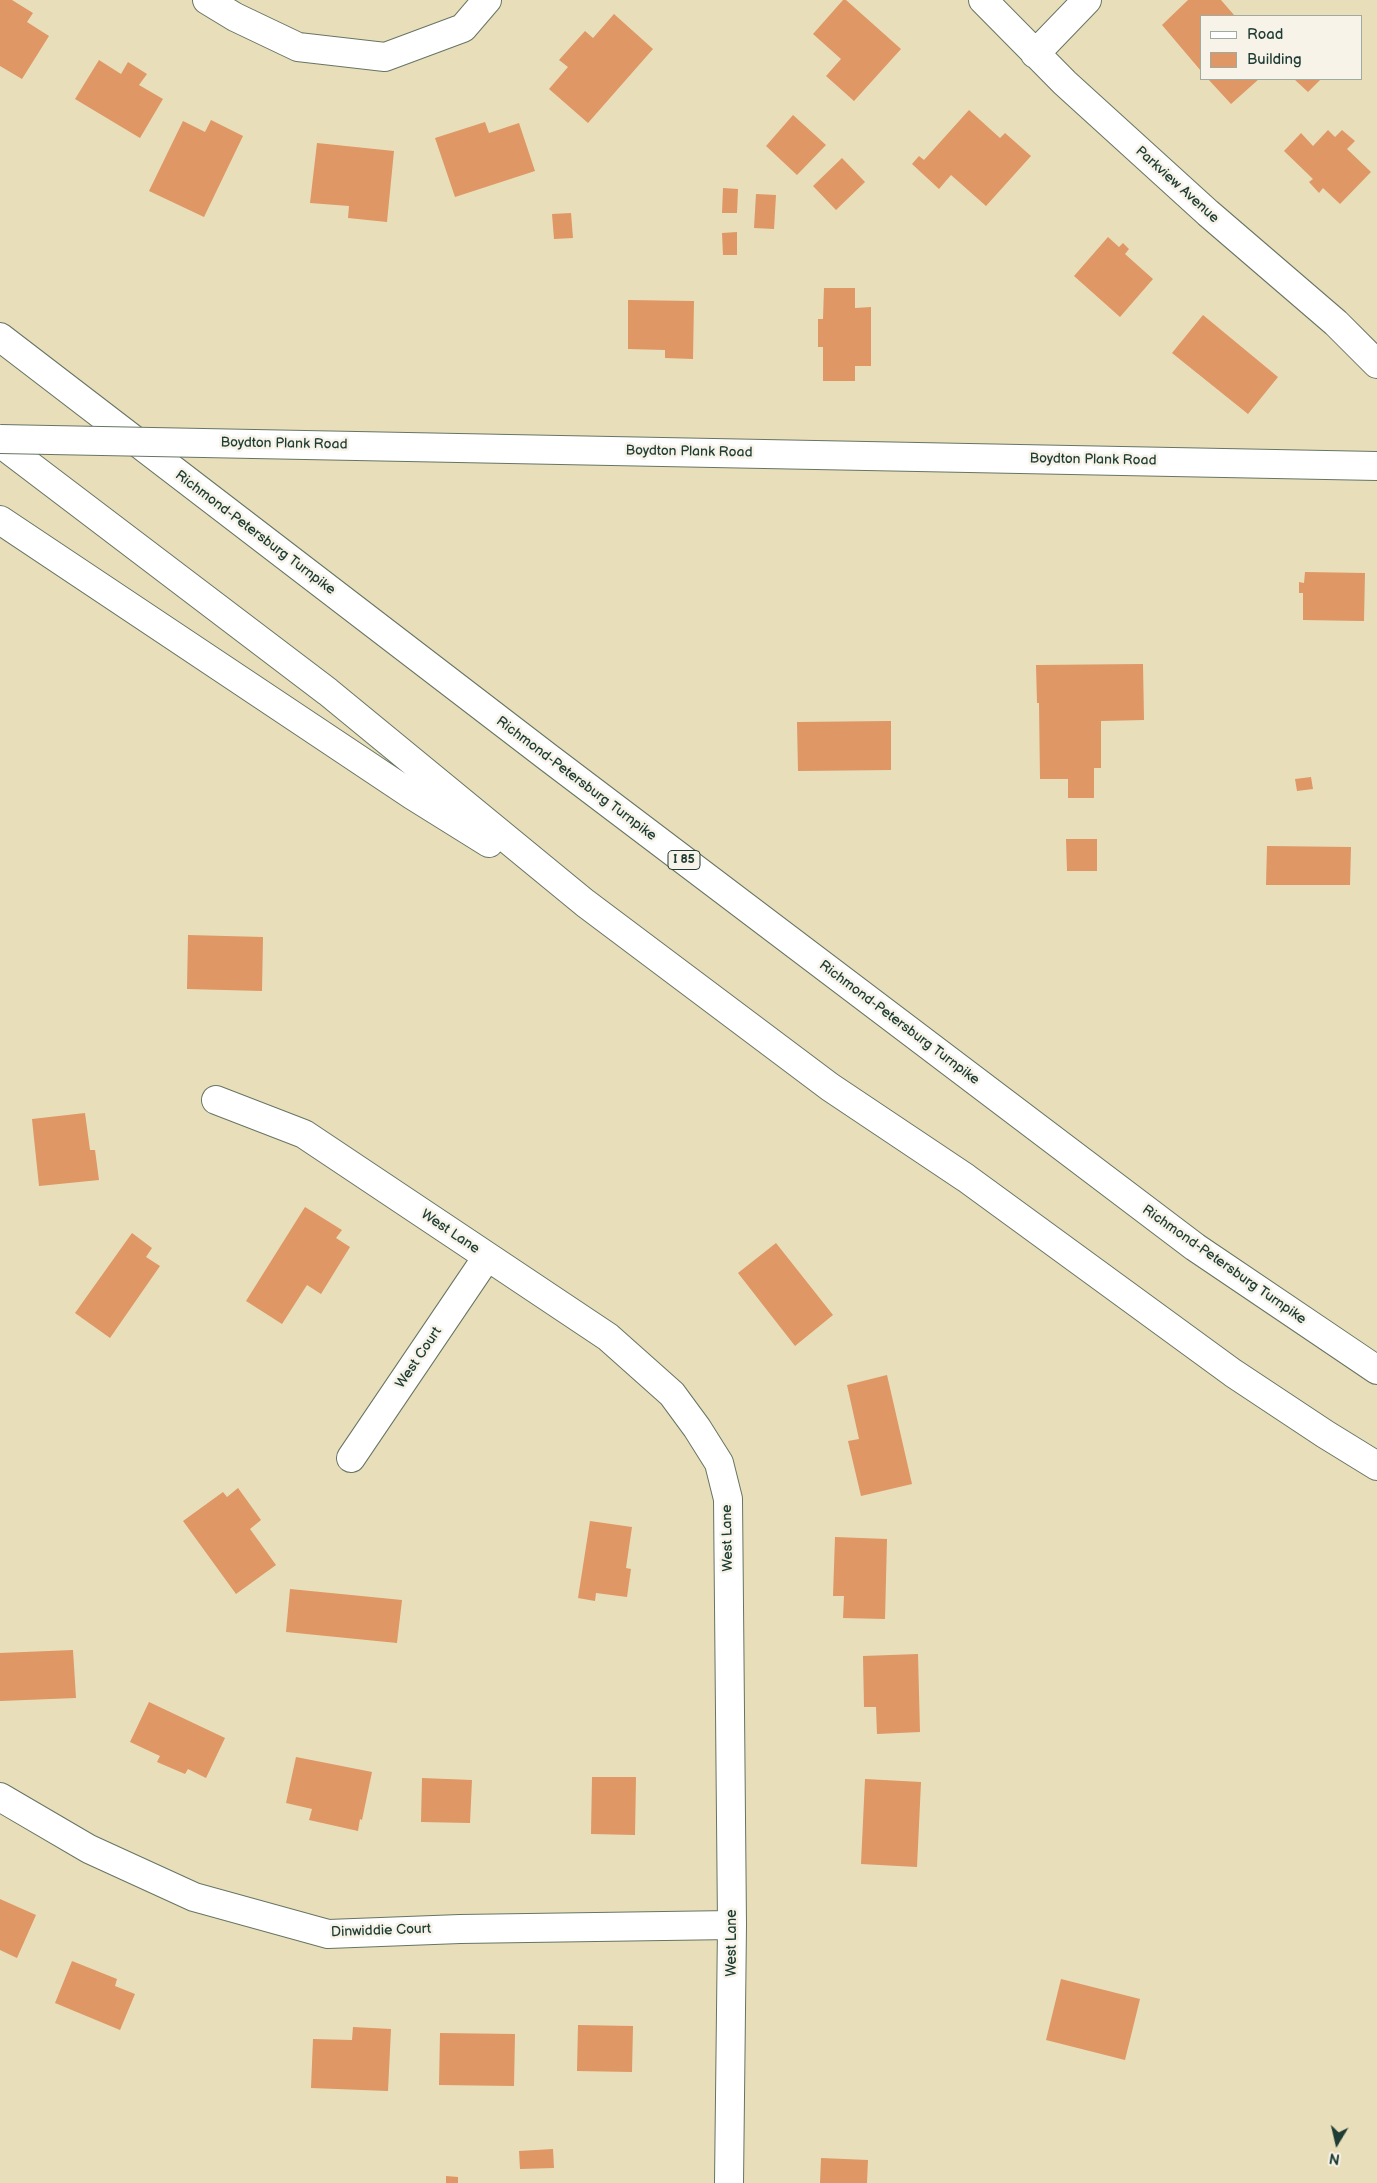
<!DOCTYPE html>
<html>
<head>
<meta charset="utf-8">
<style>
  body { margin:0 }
  #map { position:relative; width:1377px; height:2183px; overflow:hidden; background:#e9deba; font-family:"Balsamiq Sans",sans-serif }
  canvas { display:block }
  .legend { position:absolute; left:1200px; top:15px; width:162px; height:65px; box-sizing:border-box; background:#f7f3e8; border:1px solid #a1aaa0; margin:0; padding:6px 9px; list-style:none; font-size:15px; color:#1f3d34 }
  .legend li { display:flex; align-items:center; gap:10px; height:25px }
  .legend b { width:25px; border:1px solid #a1aaa0 }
  .north { position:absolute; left:1312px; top:2118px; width:50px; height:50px; -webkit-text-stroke:4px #f7f3e8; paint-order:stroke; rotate:189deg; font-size:14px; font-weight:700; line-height:20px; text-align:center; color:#1f3d34 }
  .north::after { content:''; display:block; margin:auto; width:18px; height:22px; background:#1f3d34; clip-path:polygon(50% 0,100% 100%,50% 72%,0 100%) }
</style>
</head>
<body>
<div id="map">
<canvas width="1377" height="2183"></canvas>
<ul class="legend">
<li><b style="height:6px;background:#fff"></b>Road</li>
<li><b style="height:14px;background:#de9765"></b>Building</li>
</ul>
<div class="north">N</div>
</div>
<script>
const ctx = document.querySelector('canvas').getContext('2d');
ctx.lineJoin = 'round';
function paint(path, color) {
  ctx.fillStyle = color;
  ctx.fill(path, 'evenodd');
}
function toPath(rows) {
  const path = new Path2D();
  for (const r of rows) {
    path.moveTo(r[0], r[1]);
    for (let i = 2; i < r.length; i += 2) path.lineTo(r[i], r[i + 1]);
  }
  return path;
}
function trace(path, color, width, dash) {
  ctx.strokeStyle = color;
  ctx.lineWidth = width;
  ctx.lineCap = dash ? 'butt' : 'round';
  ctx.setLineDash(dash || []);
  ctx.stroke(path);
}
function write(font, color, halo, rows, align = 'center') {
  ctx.font = font + ' "Balsamiq Sans",sans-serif';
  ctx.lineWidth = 5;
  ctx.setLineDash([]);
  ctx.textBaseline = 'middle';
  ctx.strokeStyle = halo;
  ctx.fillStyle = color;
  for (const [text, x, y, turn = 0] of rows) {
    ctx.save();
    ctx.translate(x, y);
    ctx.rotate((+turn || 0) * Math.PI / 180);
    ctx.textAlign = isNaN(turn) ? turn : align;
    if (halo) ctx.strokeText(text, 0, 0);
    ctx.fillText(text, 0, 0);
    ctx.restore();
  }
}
paint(toPath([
  [0,0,12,0,33,13,27,22,49,36,22,79,0,66],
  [843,0,846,0,901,49,854,101,826,76,841,59,813,34],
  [1188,0,1221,0,1234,15,1201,16,1201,71,1162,25],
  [614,14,653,49,588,123,549,89,568,67,559,60,585,31,593,38],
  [99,60,121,74,128,62,147,74,139,85,163,99,140,138,75,99],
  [1208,79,1259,79,1231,104],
  [1294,79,1321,79,1308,92],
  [969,110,1000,138,1005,133,1031,156,986,206,951,175,939,189,912,164,919,156,924,160],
  [793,115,826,145,797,175,766,146],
  [211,120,243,136,204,217,149,191,183,121,205,132],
  [485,122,489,133,519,123,535,171,455,197,435,138],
  [1328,130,1335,137,1342,130,1355,141,1347,149,1371,172,1340,204,1323,188,1319,193,1309,182,1313,179,1284,151,1301,133,1313,146],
  [317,143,394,151,387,222,348,218,349,206,310,203],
  [842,158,865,182,836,210,813,186],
  [723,188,738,189,737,213,722,213],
  [756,194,776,195,774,229,754,228],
  [571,213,573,238,554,239,552,214],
  [737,232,737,255,723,255,722,233],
  [1108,237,1119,247,1123,243,1129,249,1125,254,1153,279,1120,317,1074,276],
  [824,288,855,288,855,308,871,307,871,366,855,366,855,381,823,381,823,347,818,347,818,319,823,319],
  [628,300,694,301,693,359,665,358,665,350,628,349],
  [1203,315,1278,377,1248,414,1172,353],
  [1305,572,1365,573,1364,621,1303,620,1303,593,1299,593,1299,582,1304,583],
  [1143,664,1144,720,1101,721,1101,768,1094,768,1094,798,1068,798,1068,779,1040,779,1039,703,1037,703,1036,665],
  [891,721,891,770,798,771,797,722],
  [1311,777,1313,789,1297,791,1295,779],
  [1066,839,1097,839,1097,871,1067,871],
  [1267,846,1351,847,1350,885,1266,885],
  [188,935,263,937,262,991,187,989],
  [85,1113,90,1150,95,1150,99,1180,39,1186,32,1119],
  [305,1207,342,1230,336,1238,350,1247,321,1294,307,1285,282,1324,246,1301],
  [132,1233,152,1248,146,1257,160,1266,110,1338,75,1313],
  [776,1243,833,1315,795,1346,738,1273],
  [887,1375,912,1484,861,1496,848,1441,859,1439,847,1385],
  [238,1488,261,1520,250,1529,276,1565,236,1594,183,1521,223,1492,227,1497],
  [590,1521,632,1527,626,1568,631,1569,627,1597,596,1593,595,1601,578,1598],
  [835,1537,887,1539,885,1619,843,1618,844,1596,833,1596],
  [290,1589,402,1600,397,1643,286,1632],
  [73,1650,76,1698,0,1701,0,1653],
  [918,1654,920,1732,877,1734,876,1707,864,1707,863,1656],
  [149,1702,225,1738,206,1778,188,1769,185,1774,157,1762,160,1756,130,1742],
  [296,1757,372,1772,362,1820,360,1819,358,1831,309,1820,312,1809,286,1803],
  [592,1777,636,1777,635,1835,591,1834],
  [422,1778,472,1780,470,1823,421,1822],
  [865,1779,921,1782,917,1867,861,1864],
  [0,1899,36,1915,17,1958,0,1950],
  [72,1961,117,1979,115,1986,135,1994,120,2030,55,2003],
  [1061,1979,1140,1999,1125,2060,1046,2040],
  [578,2025,633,2026,632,2072,577,2071],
  [353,2027,391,2029,388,2091,311,2088,313,2039,352,2040],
  [440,2033,515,2034,514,2086,439,2085],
  [553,2149,554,2168,520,2169,519,2151],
  [821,2158,868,2160,867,2183,820,2183],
  [446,2176,458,2177,458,2183,446,2183]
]), '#de9765');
const minor = toPath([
  [207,0,235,17,298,47,385,57,463,28,487,0],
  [983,0,1065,83,1208,213,1336,323,1377,364],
  [1035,54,1087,0],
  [216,1100,304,1134,608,1337,672,1394,697,1428,719,1463,728,1499,732,1925,729,2183],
  [351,1458,487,1257],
  [0,1797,89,1849,194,1897,328,1934,460,1929,732,1925]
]);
const secondary = toPath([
  [254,444,1377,466]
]);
const motorway = toPath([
  [0,337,549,758,1195,1247,1377,1370],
  [0,443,328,692,585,903,830,1087,966,1178,1233,1373,1325,1434,1377,1466],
  [0,520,412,795,489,843]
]);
trace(minor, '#667563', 30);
trace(secondary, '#667563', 30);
trace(motorway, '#667563', 30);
trace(minor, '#fff', 28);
trace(secondary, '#fff', 28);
trace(motorway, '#fff', 28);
const secondaryBridge = toPath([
  [0,439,254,444]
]);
trace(secondaryBridge, '#667563', 30, []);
trace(secondaryBridge, '#fff', 28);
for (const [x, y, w] of [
  [684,860,32]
]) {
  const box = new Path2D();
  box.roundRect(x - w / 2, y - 9.5, w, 19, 4);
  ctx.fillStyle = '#f7f3e8';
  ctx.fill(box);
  trace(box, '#1f3d34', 1);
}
write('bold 12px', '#1f3d34', null, [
  ["I 85",684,860]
]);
write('14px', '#1f3d34', '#f7f3e8', [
  ["Parkview Avenue",1177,185,42],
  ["Boydton Plank Road",284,444,1],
  ["Boydton Plank Road",689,452,1],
  ["Boydton Plank Road",1093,460,1],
  ["Richmond-Petersburg Turnpike",255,533,37],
  ["Richmond-Petersburg Turnpike",576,779,37],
  ["Richmond-Petersburg Turnpike",899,1023,37],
  ["West Lane",450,1232,34],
  ["Richmond-Petersburg Turnpike",1224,1265,35],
  ["West Court",419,1358,-56],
  ["West Lane",728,1538,-91],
  ["Dinwiddie Court",381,1931,-2],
  ["West Lane",732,1943,-90]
]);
</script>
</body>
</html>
